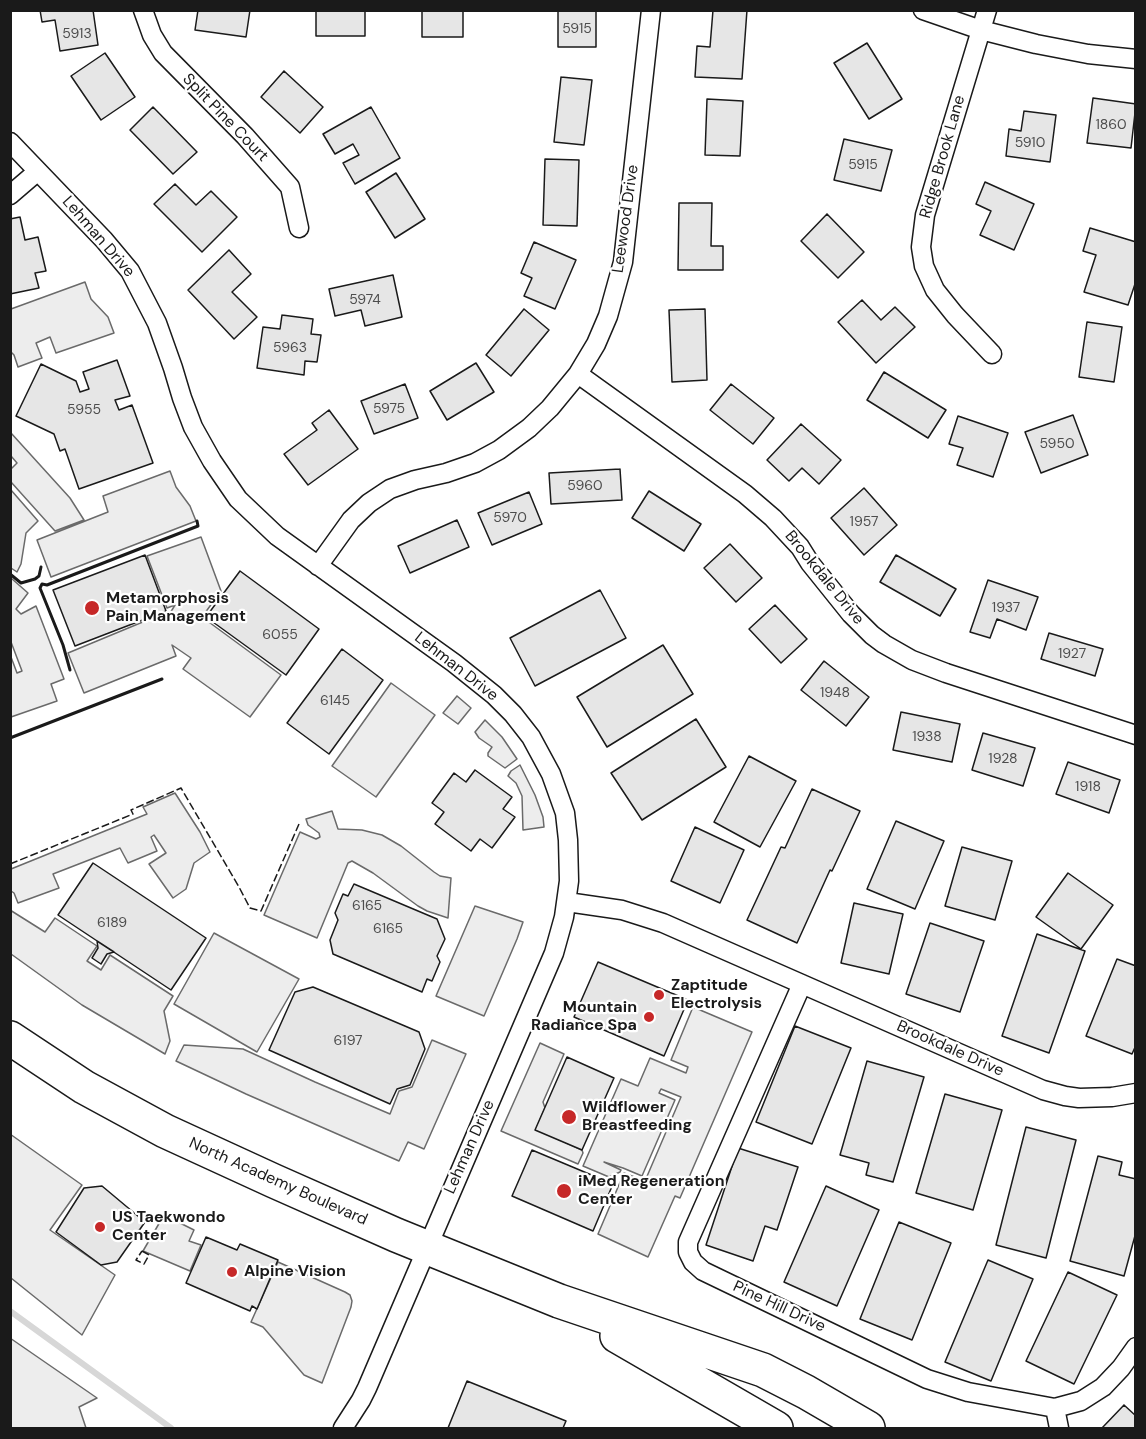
<!DOCTYPE html>
<html>
<head>
<meta charset="utf-8">
<style>
  body { margin:0 }
  #map { position:relative; width:1146px; height:1439px; overflow:hidden; background:#fff; font-family:"DM Sans",sans-serif }
  canvas { display:block }
  .frame { position:absolute; inset:0; border:12px solid #1a1a1a; pointer-events:none }
</style>
</head>
<body>
<div id="map">
<canvas width="1146" height="1439"></canvas>
<div class="frame"></div>
</div>
<script>
const ctx = document.querySelector('canvas').getContext('2d');
ctx.lineJoin = 'round';
function paint(path, color) {
  ctx.fillStyle = color;
  ctx.fill(path, 'evenodd');
}
function toPath(rows) {
  const path = new Path2D();
  for (const r of rows) {
    path.moveTo(r[0], r[1]);
    for (let i = 2; i < r.length; i += 2) path.lineTo(r[i], r[i + 1]);
  }
  return path;
}
function trace(path, color, width, dash) {
  ctx.strokeStyle = color;
  ctx.lineWidth = width;
  ctx.lineCap = dash ? 'butt' : 'round';
  ctx.setLineDash(dash || []);
  ctx.stroke(path);
}
function write(font, color, halo, rows, align = 'center') {
  ctx.font = font + ' "DM Sans",sans-serif';
  ctx.lineWidth = 4.5;
  ctx.setLineDash([]);
  ctx.textBaseline = 'middle';
  ctx.strokeStyle = halo;
  ctx.fillStyle = color;
  for (const [text, x, y, turn = 0] of rows) {
    ctx.save();
    ctx.translate(x, y);
    ctx.rotate((+turn || 0) * Math.PI / 180);
    ctx.textAlign = isNaN(turn) ? turn : align;
    if (halo) ctx.strokeText(text, 0, 0);
    ctx.fillText(text, 0, 0);
    ctx.restore();
  }
}
const built = toPath([
  [85,282,91,299,108,317,114,333,56,353,50,337,36,343,42,358,18,367,14,355,11,352,11,309,85,282],
  [11,433,70,498,84,520,55,531,11,482,11,469,17,463,11,456,11,433],
  [170,471,176,487,190,506,196,521,51,577,37,540,108,512,103,496,170,471],
  [11,490,38,521,26,533,21,564,17,572,11,568,11,490],
  [201,537,221,591,202,617,281,675,250,717,183,669,191,658,172,645,176,656,84,693,68,653,162,614,164,617,169,615,175,605,167,608,147,556,201,537],
  [11,578,28,593,16,609,21,614,36,606,64,679,51,684,57,701,11,717,11,657,17,673,22,671,11,642,11,578],
  [391,683,435,715,376,797,332,766,391,683],
  [457,696,471,708,458,724,443,713,457,696],
  [485,720,502,737,517,759,505,768,488,756,488,753,492,747,479,738,475,732,485,720],
  [520,765,535,795,543,817,544,827,523,830,522,796,516,783,508,776,511,771,520,765],
  [175,793,200,832,210,852,194,863,186,889,173,898,149,864,166,853,154,835,151,837,157,851,128,863,120,848,53,874,59,888,18,903,14,893,11,891,11,869,147,814,143,807,175,793],
  [332,811,338,829,362,830,382,835,401,846,434,872,440,876,451,878,448,918,427,911,418,906,373,873,352,861,348,863,317,938,264,915,300,832,316,839,320,837,319,833,308,825,306,819,332,811],
  [475,906,523,922,517,939,484,1016,436,996,475,906],
  [10,910,45,932,55,918,97,946,87,961,101,970,110,955,173,996,164,1011,170,1041,165,1054,82,1005,11,954,10,910],
  [214,933,299,979,257,1052,174,1004,214,933],
  [693,1007,752,1032,680,1198,675,1196,648,1257,598,1234,624,1173,645,1181,681,1097,661,1089,659,1093,675,1100,642,1176,623,1168,604,1162,621,1170,620,1172,609,1177,583,1166,621,1079,638,1086,650,1058,686,1073,688,1067,671,1060,693,1007],
  [432,1040,466,1054,424,1149,408,1142,399,1161,246,1094,176,1061,184,1045,243,1049,315,1082,390,1114,399,1091,412,1087,432,1040],
  [540,1043,564,1054,543,1102,545,1108,536,1129,582,1150,583,1153,578,1164,501,1131,540,1043],
  [10,1134,82,1185,50,1230,115,1275,82,1335,11,1278,10,1134],
  [164,1215,194,1230,189,1241,201,1245,190,1271,143,1251,164,1215],
  [278,1262,345,1292,350,1295,352,1301,351,1307,322,1383,304,1375,263,1327,251,1322,278,1262],
  [10,1338,97,1398,79,1407,86,1428,11,1428,10,1338]
]);
paint(built, '#ededed');
trace(built, '#6a6a6a', 1.5);
trace(toPath([
  [10,1311,171,1428]
]), '#d7d7d7', 6);
const building = toPath([
  [40,10,93,10,98,45,60,51,55,20,42,22,40,10],
  [198,10,250,10,246,37,195,30,198,10],
  [316,10,365,10,365,36,316,36,316,10],
  [422,10,463,10,463,37,422,37,422,10],
  [558,10,596,10,596,47,558,47,558,10],
  [713,10,747,10,742,79,695,77,697,46,710,47,713,10],
  [867,43,902,99,869,119,834,63,867,43],
  [105,53,135,97,101,120,71,76,105,53],
  [284,71,323,107,300,133,261,97,284,71],
  [561,77,592,80,584,145,554,142,561,77],
  [1093,98,1136,104,1131,148,1087,143,1093,98],
  [707,99,743,101,740,156,705,155,707,99],
  [153,107,197,152,173,174,130,130,153,107],
  [371,107,400,158,355,184,343,163,359,155,353,144,335,154,323,134,371,107],
  [1024,111,1056,115,1050,162,1006,156,1009,129,1021,131,1024,111],
  [844,139,892,150,881,191,834,180,844,139],
  [545,159,579,160,577,226,543,225,545,159],
  [396,173,425,219,395,238,366,192,396,173],
  [985,182,1034,204,1014,250,980,235,991,211,976,204,985,182],
  [175,184,196,205,211,191,237,217,202,252,154,204,175,184],
  [679,203,712,203,711,246,723,246,723,270,678,270,679,203],
  [827,214,864,252,838,278,801,241,827,214],
  [20,217,25,240,38,237,46,271,35,273,39,288,10,294,10,219,20,217],
  [1090,228,1136,242,1136,281,1128,305,1084,292,1096,255,1083,251,1090,228],
  [534,242,576,260,555,309,524,296,532,278,521,273,534,242],
  [229,250,251,274,232,292,257,317,234,339,188,290,229,250],
  [393,275,402,317,365,326,361,310,335,316,329,289,393,275],
  [862,300,881,320,895,307,915,327,876,363,838,322,862,300],
  [524,309,549,330,511,376,486,355,524,309],
  [705,309,707,380,672,382,669,310,705,309],
  [282,315,313,319,311,334,321,335,317,362,305,361,304,375,257,368,263,327,280,329,282,315],
  [1087,322,1122,327,1114,382,1079,377,1087,322],
  [117,360,130,396,115,400,119,410,132,405,153,463,79,489,65,449,60,451,54,434,16,416,41,364,76,381,80,392,89,389,83,372,117,360],
  [476,363,494,392,447,420,430,391,476,363],
  [884,372,946,410,928,438,867,400,884,372],
  [405,384,418,418,374,434,361,401,405,384],
  [731,384,774,418,753,444,710,410,731,384],
  [329,410,358,449,308,485,284,454,317,430,312,423,329,410],
  [1073,415,1088,455,1041,473,1025,432,1073,415],
  [958,416,1008,433,993,477,957,465,963,448,949,444,958,416],
  [801,424,841,460,819,484,802,468,789,481,767,460,801,424],
  [620,469,622,500,551,504,549,473,620,469],
  [864,488,897,525,864,555,831,518,864,488],
  [649,491,701,524,684,551,632,518,649,491],
  [529,492,542,524,492,545,478,513,529,492],
  [457,520,469,547,410,573,398,546,457,520],
  [730,544,762,578,736,602,704,568,730,544],
  [145,555,166,611,75,646,53,590,145,555],
  [896,555,956,589,940,616,880,582,896,555],
  [240,571,319,629,286,675,206,617,240,571],
  [988,580,1038,597,1026,630,997,619,990,638,970,632,988,580],
  [600,590,626,638,535,686,510,638,600,590],
  [775,605,807,639,781,663,749,629,775,605],
  [1049,633,1103,649,1095,676,1041,659,1049,633],
  [663,645,693,694,607,747,577,697,663,645],
  [342,649,383,680,329,754,287,723,342,649],
  [824,661,869,697,846,726,801,690,824,661],
  [901,712,960,724,952,762,893,750,901,712],
  [696,719,726,767,642,820,611,773,696,719],
  [983,733,1035,748,1023,786,972,770,983,733],
  [749,756,796,781,760,847,714,822,749,756],
  [1068,762,1120,780,1109,813,1056,794,1068,762],
  [475,770,512,797,503,809,515,817,492,848,480,839,471,851,435,824,444,812,432,803,454,773,466,782,475,770],
  [812,789,860,811,832,871,830,870,797,943,747,920,781,847,785,848,812,789],
  [896,821,944,841,915,909,867,889,896,821],
  [695,827,744,850,720,903,671,881,695,827],
  [962,847,1012,861,995,920,945,906,962,847],
  [93,863,206,938,171,990,58,915,93,863],
  [1068,873,1113,905,1081,949,1036,917,1068,873],
  [354,884,437,919,445,939,437,956,440,962,432,981,427,979,422,992,333,954,330,940,338,920,335,913,343,894,348,896,354,884],
  [854,903,903,914,889,974,841,963,854,903],
  [930,923,984,941,960,1012,906,994,930,923],
  [1037,934,1085,951,1049,1053,1002,1036,1037,934],
  [97,941,114,952,107,954,101,964,92,958,98,948,97,941],
  [1117,959,1136,966,1136,1045,1132,1054,1086,1036,1117,959],
  [598,962,688,1000,664,1056,574,1017,598,962],
  [313,987,419,1032,425,1049,410,1085,397,1089,390,1104,269,1050,295,992,313,987],
  [795,1026,851,1048,812,1144,756,1122,795,1026],
  [567,1057,614,1078,582,1150,535,1130,567,1057],
  [867,1061,924,1077,893,1182,866,1175,869,1163,840,1155,867,1061],
  [945,1094,1002,1110,973,1210,916,1193,945,1094],
  [1026,1127,1076,1140,1046,1258,996,1245,1026,1127],
  [738,1148,798,1167,777,1230,765,1226,753,1261,706,1245,738,1148],
  [532,1150,613,1184,593,1231,512,1196,532,1150],
  [1098,1156,1122,1162,1119,1175,1136,1179,1136,1232,1124,1276,1070,1261,1098,1156],
  [102,1186,145,1222,117,1262,101,1265,56,1232,84,1188,102,1186],
  [826,1186,879,1210,837,1306,784,1282,826,1186],
  [899,1222,951,1243,912,1340,860,1319,899,1222],
  [206,1237,237,1250,240,1244,278,1260,257,1309,252,1306,250,1311,186,1283,206,1237],
  [988,1260,1033,1279,991,1381,945,1362,988,1260],
  [1068,1272,1117,1295,1074,1384,1026,1361,1068,1272],
  [467,1381,566,1421,563,1428,448,1428,467,1381],
  [1124,1405,1136,1416,1136,1428,1102,1428,1124,1405]
]);
paint(building, '#e6e6e6');
trace(building, '#1a1a1a', 1.5);
const street = toPath([
  [143,10,152,35,163,53,245,136,290,187,299,228],
  [923,10,981,30,1036,44,1088,54,1136,59],
  [987,10,925,215,921,247,924,266,935,290,955,315,992,354],
  [10,142,104,240,130,271,157,323,173,368,182,398,193,427,212,461,238,499,277,536,454,663,494,695,513,714,531,737,551,774,565,813,568,840,569,881,564,917,554,953,367,1388,361,1400,343,1428],
  [10,195,38,171],
  [578,374,745,494,773,518,800,547,810,563,851,614,872,635,884,644,912,660,946,673,1136,735],
  [318,566,351,520,369,503,390,489,415,480,446,473,475,463,499,450,529,428,550,408,578,374,596,344,608,316,623,262,651,10],
  [567,902,622,910,663,923,1043,1090,1065,1096,1079,1098,1112,1097,1136,1093],
  [802,984,688,1242,688,1252,693,1262,703,1271,927,1379,968,1392,1055,1408,1081,1401,1103,1387,1121,1368,1136,1347],
  [1055,1408,1059,1428]
]);
const highway = toPath([
  [10,1038,84,1087,165,1131,274,1181,396,1235,559,1301,763,1370,806,1392,868,1428],
  [617,1336,776,1428]
]);
trace(street, '#1a1a1a', 21);
trace(highway, '#1a1a1a', 36);
trace(street, '#fff', 18);
trace(highway, '#fff', 33);
trace(toPath([
  [10,864,133,814,131,810,181,788,239,887,250,908,261,911,299,824],
  [142,1251,149,1255,144,1264,136,1260,142,1251]
]), '#1a1a1a', 1.5, [8, 3]);
trace(toPath([
  [10,574,21,583,35,579,39,576,41,567],
  [70,670,63,645,40,588,42,584,47,585,198,526,197,521],
  [10,738,162,679]
]), '#1a1a1a', 3);
for (const [x, y, r, color] of [
  [92,608,8,"#c62828"],
  [659,995,6,"#c62828"],
  [649,1017,6,"#c62828"],
  [569,1117,8,"#c62828"],
  [564,1191,8,"#c62828"],
  [100,1227,6,"#c62828"],
  [232,1272,6,"#c62828"]
]) {
  const dot = new Path2D();
  dot.arc(x, y, r, 0, 2 * Math.PI);
  ctx.fillStyle = color;
  ctx.fill(dot);
  trace(dot, '#fff', 2);
}
write('14px', '#4d4d4d', null, [
  ["5915",577,29],
  ["5913",77,34],
  ["1860",1111,125],
  ["5910",1030,143],
  ["5915",863,165],
  ["5974",365,300],
  ["5963",290,348],
  ["5975",389,409],
  ["5955",84,410],
  ["5950",1057,444],
  ["5960",585,486],
  ["5970",510,518],
  ["1957",864,522],
  ["1937",1006,608],
  ["6055",280,635],
  ["1927",1072,654],
  ["1948",835,693],
  ["6145",335,701],
  ["1938",927,737],
  ["1928",1003,759],
  ["1918",1088,787],
  ["6165",367,906],
  ["6189",112,923],
  ["6165",388,929],
  ["6197",348,1041]
]);
write('16px', '#1a1a1a', '#fff', [
  ["Split Pine Court",225,118,46],
  ["Ridge Brook Lane",943,157,-74],
  ["Leewood Drive",626,219,-82],
  ["Lehman Drive",98,237,49],
  ["Brookdale Drive",824,578,51],
  ["Lehman Drive",456,667,38],
  ["Brookdale Drive",950,1049,24],
  ["Lehman Drive",470,1147,-66],
  ["North Academy Boulevard",278,1182,24],
  ["Pine Hill Drive",779,1307,25]
]);
write('bold 16px', '#1a1a1a', '#fff', [
  ["Metamorphosis",106,599],
  ["Pain Management",106,617],
  ["Zaptitude",671,986],
  ["Electrolysis",671,1004],
  ["Mountain",637,1008,"right"],
  ["Radiance Spa",637,1026,"right"],
  ["Wildflower",582,1108],
  ["Breastfeeding",582,1126],
  ["iMed Regeneration",578,1182],
  ["Center",578,1200],
  ["US Taekwondo",112,1218],
  ["Center",112,1236],
  ["Alpine Vision",244,1272]
], 'left');
</script>
</body>
</html>
